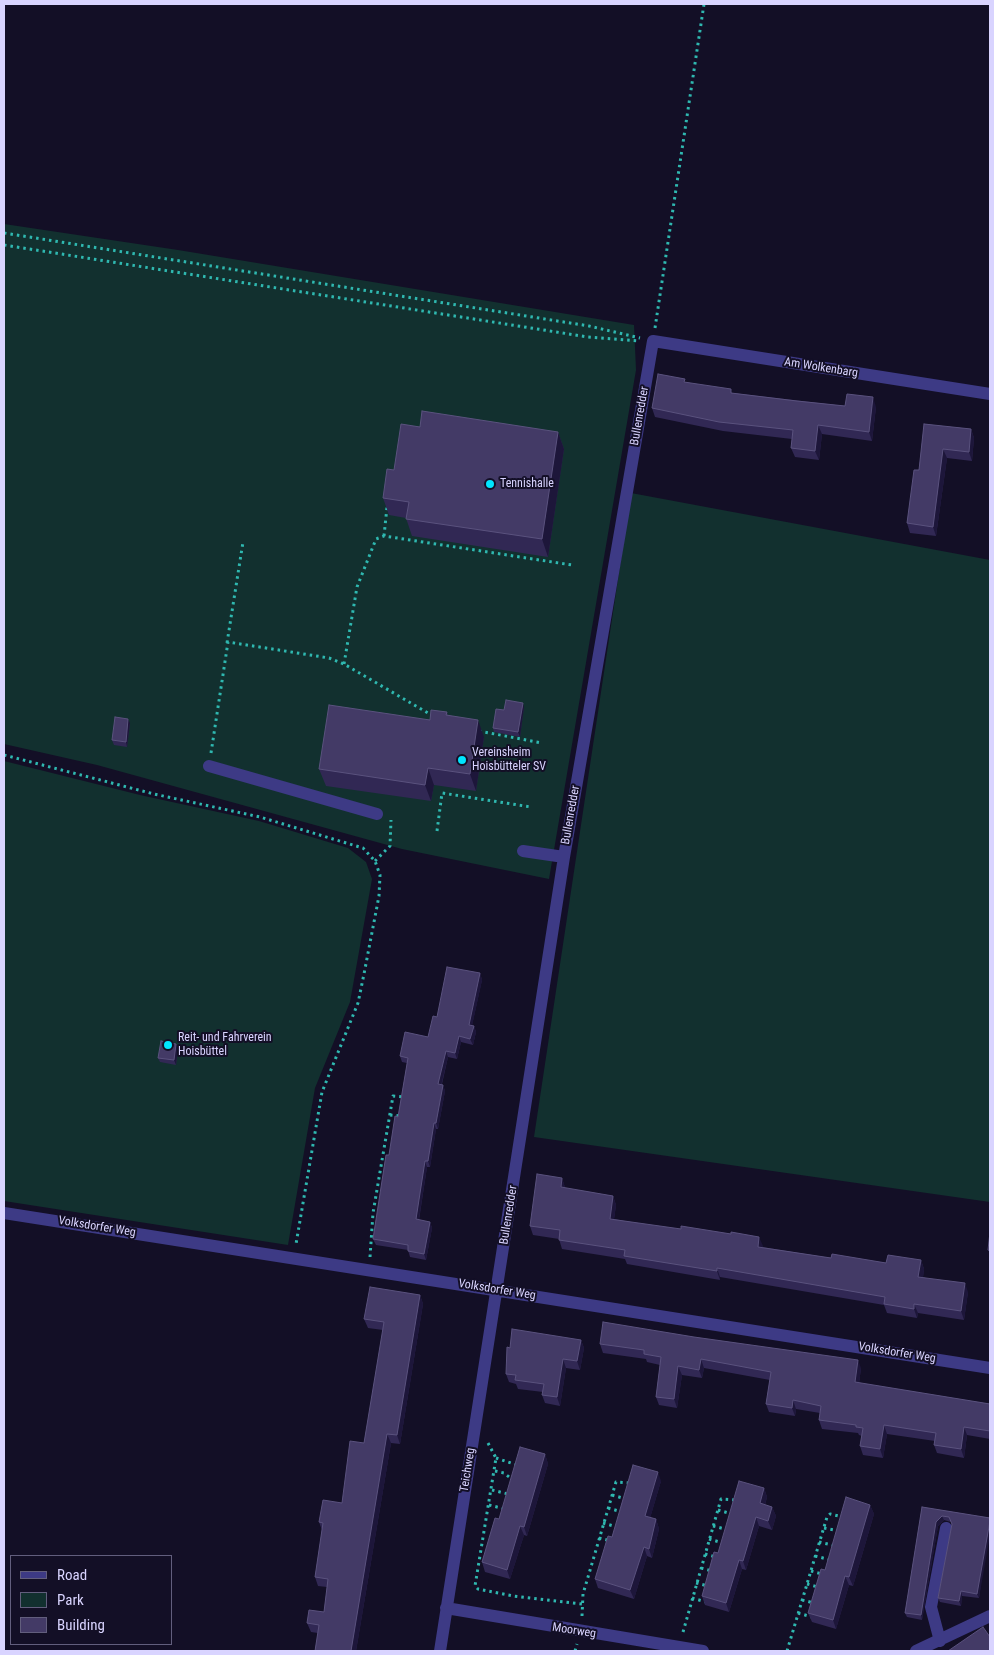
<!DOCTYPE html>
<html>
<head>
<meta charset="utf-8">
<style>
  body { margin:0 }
  #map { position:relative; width:994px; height:1655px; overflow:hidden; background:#130f26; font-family:"Roboto Condensed",sans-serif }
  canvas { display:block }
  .frame { position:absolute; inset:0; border:5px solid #d9d4ff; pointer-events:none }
  .legend { position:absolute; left:10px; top:1555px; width:162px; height:90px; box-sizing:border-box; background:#130f26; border:1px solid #625e7d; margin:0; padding:6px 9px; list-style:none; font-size:15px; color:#d9d4ff }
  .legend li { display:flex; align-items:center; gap:10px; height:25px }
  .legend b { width:25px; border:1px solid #625e7d }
</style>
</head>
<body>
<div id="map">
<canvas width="994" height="1655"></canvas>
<div class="frame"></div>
<ul class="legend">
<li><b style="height:6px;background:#3d3a85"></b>Road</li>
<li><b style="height:14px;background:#12302f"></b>Park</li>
<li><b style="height:14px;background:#433a66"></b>Building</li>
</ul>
</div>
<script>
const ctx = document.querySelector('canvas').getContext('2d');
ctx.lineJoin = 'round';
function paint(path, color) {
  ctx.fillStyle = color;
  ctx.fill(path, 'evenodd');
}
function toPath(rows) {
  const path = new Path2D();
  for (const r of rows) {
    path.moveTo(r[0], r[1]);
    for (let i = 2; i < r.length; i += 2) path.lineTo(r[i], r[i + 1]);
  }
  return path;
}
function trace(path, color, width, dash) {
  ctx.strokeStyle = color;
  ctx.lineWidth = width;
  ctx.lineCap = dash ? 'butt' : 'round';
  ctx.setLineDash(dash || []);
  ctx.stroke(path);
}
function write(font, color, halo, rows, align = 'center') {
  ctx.font = font + ' "Roboto Condensed",sans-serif';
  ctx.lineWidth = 4;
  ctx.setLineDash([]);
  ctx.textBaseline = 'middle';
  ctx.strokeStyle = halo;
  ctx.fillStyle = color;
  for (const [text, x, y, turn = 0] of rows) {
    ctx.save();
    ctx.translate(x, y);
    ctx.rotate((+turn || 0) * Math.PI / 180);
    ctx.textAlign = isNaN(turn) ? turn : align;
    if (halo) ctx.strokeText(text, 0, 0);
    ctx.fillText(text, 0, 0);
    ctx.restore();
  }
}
paint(toPath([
  [4,224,178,250,634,325,636,370,549,879,402,849,97,765,4,744],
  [631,493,990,560,990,1202,534,1137],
  [4,761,140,795,259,821,348,848,366,862,372,879,350,1002,315,1088,288,1245,4,1201]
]), '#12302f');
trace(toPath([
  [4,233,589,326,640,338],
  [4,245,588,337,639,341],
  [655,328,704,4],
  [384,536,387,507],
  [227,643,243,542],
  [344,664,357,587,376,539,384,536,572,565],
  [479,731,542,743],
  [211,753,228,642,329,658,344,664,433,716],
  [4,755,154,794,260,817,363,848,375,861,380,875,379,896,364,974,358,1003,322,1092,296,1244],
  [437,831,442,793,531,807],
  [375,861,390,846,391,820],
  [390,1115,401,1116],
  [370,1257,373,1213,393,1096,404,1097],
  [488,1443,496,1458,475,1586,478,1589,513,1596,582,1604],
  [496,1458,517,1465],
  [495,1471,504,1473,513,1480],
  [492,1490,508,1494],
  [612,1495,626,1499],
  [489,1505,505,1509],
  [608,1508,622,1512],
  [718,1510,732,1514],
  [603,1523,617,1527],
  [713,1526,729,1530],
  [824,1528,840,1531],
  [599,1538,611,1541],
  [709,1539,723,1543],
  [819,1542,836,1546],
  [705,1554,716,1557],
  [815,1556,831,1560],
  [701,1568,712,1571],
  [811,1571,822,1574],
  [696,1583,708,1586],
  [807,1584,818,1587],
  [692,1598,706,1602],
  [802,1600,814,1603],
  [798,1613,812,1617],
  [582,1616,583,1594,616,1482,631,1483],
  [683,1632,721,1499,736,1500],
  [575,1651,577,1644],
  [787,1651,827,1517,830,1514,843,1517]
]), '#2fb8b0', 3, [2.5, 4]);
trace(toPath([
  [209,766,377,814],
  [523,851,564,857],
  [4,1213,990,1368],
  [446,1608,703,1651],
  [940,1641,931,1607,946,1528],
  [440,1651,564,857,653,341,990,394],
  [916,1651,990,1616]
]), '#3d3a85', 12);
paint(toPath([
  [686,382,733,393,845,406,876,407,872,441,822,434,819,460,795,457,791,448,792,439,723,431,655,417,652,408],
  [924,424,971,429,974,438,972,461,947,458,936,536,910,533,907,523,919,470],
  [420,427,558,432,564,449,548,557,412,536,406,518,389,515,383,498,394,470],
  [524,707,520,737,494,732,493,728,504,710],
  [447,712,448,716,484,737,476,791,434,785,431,801,326,786,319,769,430,720],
  [130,723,127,747,114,745,112,740],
  [480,973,482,980,472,1025,474,1026,476,1032,473,1045,461,1042,457,1059,448,1057,442,1084,443,1085,445,1091,438,1129,436,1129,430,1167,427,1167,419,1220,430,1222,432,1228,426,1260,410,1257,408,1250,376,1245,373,1239,389,1155,398,1117,407,1063,402,1062,400,1056,428,1037,437,1017],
  [178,1048,176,1065,160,1062,158,1058],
  [562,1178,565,1188,613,1196,616,1205,614,1219,763,1246,762,1247,831,1258,886,1263,921,1260,924,1269,923,1277,968,1292,964,1320,918,1313,917,1318,887,1313,884,1305,720,1277,720,1280,627,1264,625,1259,562,1249,559,1239,533,1235,530,1226],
  [420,1295,423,1304,400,1444,391,1443,356,1651,315,1651,318,1633,311,1632,307,1623,324,1612,327,1587,318,1586,315,1577,322,1530,319,1522,342,1503,364,1443,383,1330,368,1328,364,1319],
  [581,1340,584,1348,580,1370,566,1368,560,1406,545,1403,542,1395,543,1392,518,1389,516,1384,509,1382,506,1374,510,1348],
  [600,1344,861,1368,859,1383,990,1404,990,1439,967,1435,964,1458,937,1453,934,1445,935,1441,887,1434,883,1458,863,1455,860,1446,862,1436,859,1435,858,1433,822,1429,819,1420,820,1413,796,1409,795,1416,769,1412,766,1404,770,1380,704,1368,702,1378,682,1375,677,1408,659,1405,656,1397,660,1365,647,1362,646,1359,603,1353],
  [545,1454,548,1464,527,1536,524,1535,510,1579,485,1572,482,1562,499,1519],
  [661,1481,650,1518,656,1519,659,1529,652,1558,647,1556,634,1599,598,1588,595,1579,612,1537],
  [764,1488,767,1497,765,1505,772,1507,776,1516,772,1530,759,1526,746,1570,742,1569,729,1612,705,1605,702,1596,718,1553],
  [870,1505,874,1514,853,1586,849,1585,836,1629,812,1622,808,1613,825,1570],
  [922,1507,990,1518,979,1598,962,1596,961,1606,940,1602,938,1598,952,1525,951,1522,944,1520,938,1526,922,1620,907,1617,905,1613]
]), '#312854');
paint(toPath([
  [873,397,876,407,872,441,869,432],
  [818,425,822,434,819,460,815,451],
  [971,429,974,438,972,461,969,452],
  [558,432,564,449,548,557,542,539],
  [943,449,947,458,936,536,933,527],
  [523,703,524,707,520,737,518,732],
  [128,719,130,723,127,747,126,742],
  [478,720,484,737,476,791,470,774],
  [428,768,434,785,431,801,425,785],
  [480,973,482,980,471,1031,469,1025],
  [474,1026,476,1032,473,1045,470,1039],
  [459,1036,461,1042,457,1059,455,1053],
  [176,1044,178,1048,176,1065,174,1060],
  [446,1051,448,1057,440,1090,438,1084],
  [443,1085,445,1091,438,1129,436,1123],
  [434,1123,436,1129,430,1167,428,1161],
  [425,1161,427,1167,418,1225,416,1219],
  [562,1178,565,1187,564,1196,561,1187],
  [613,1196,616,1205,613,1227,610,1219],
  [430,1222,432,1228,426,1260,424,1254],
  [759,1237,763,1246,761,1255,758,1247],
  [921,1260,924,1269,922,1285,918,1277],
  [717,1268,720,1277,720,1280,717,1271],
  [965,1283,968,1292,964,1320,961,1311],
  [420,1295,423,1304,400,1444,397,1435],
  [914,1304,918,1313,917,1318,914,1309],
  [581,1340,584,1348,580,1370,577,1361],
  [563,1359,566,1368,560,1406,557,1397],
  [701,1359,704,1368,702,1378,699,1370],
  [858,1360,861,1368,858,1391,855,1382],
  [678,1366,682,1375,677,1408,674,1399],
  [793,1400,796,1409,795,1416,792,1408],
  [884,1425,887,1434,883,1458,880,1449],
  [964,1427,967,1435,964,1458,961,1449],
  [387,1434,391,1443,356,1651,351,1651],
  [545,1454,548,1464,527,1536,524,1527],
  [658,1472,661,1481,648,1525,645,1516],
  [764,1488,767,1497,763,1512,760,1503],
  [870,1505,874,1514,853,1586,849,1577],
  [772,1507,776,1516,772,1530,768,1521],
  [942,1516,944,1520,938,1526,922,1620,921,1615,936,1522],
  [756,1517,759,1526,746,1570,743,1561],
  [656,1519,659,1529,652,1558,649,1549],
  [990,1521,990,1535,979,1598,977,1594],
  [520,1526,524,1535,510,1579,507,1570],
  [644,1547,647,1556,634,1599,630,1590],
  [739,1560,742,1569,729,1612,726,1603],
  [845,1576,849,1585,836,1629,833,1620],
  [961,1591,962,1596,961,1606,959,1601]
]), '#1d163a');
const building = toPath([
  [658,374,685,379,684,382,731,389,731,393,797,401,845,406,847,394,873,397,869,432,818,425,815,451,791,448,793,430,719,422,652,408,658,374],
  [422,411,558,432,542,539,406,519,409,502,383,498,387,469,394,470,401,424,420,427,422,411],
  [924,424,971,429,969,452,943,449,933,527,907,523,914,470,919,470,924,424],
  [506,700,523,703,518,732,493,728,496,709,504,710,506,700],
  [329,705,430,720,431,710,447,712,446,715,478,720,470,774,428,768,425,785,319,769,329,705],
  [115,717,128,719,126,742,112,740,115,717],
  [447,967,480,973,469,1025,474,1026,470,1039,459,1036,455,1053,446,1051,438,1084,443,1085,436,1123,434,1123,428,1161,425,1161,416,1219,430,1222,424,1254,408,1251,408,1245,373,1239,386,1155,389,1155,395,1116,398,1117,408,1058,400,1056,405,1032,428,1037,433,1016,437,1017,447,967],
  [161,1041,176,1044,174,1060,158,1058,161,1041],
  [537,1174,562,1178,561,1187,613,1196,610,1219,681,1229,681,1226,731,1234,731,1232,759,1237,758,1247,831,1258,832,1254,886,1263,888,1255,921,1260,918,1277,965,1283,961,1311,914,1304,914,1309,884,1304,885,1297,717,1268,717,1271,624,1256,625,1250,559,1240,560,1230,530,1226,537,1174],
  [990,1232,990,1251,988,1250,990,1232],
  [370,1287,420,1295,397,1435,387,1434,351,1651,315,1651,319,1625,307,1623,309,1610,324,1612,328,1579,315,1577,323,1523,319,1522,323,1500,342,1503,350,1441,364,1443,384,1322,364,1319,370,1287],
  [603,1322,694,1337,858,1360,855,1382,990,1404,990,1431,964,1427,961,1449,934,1445,936,1433,884,1425,880,1449,860,1446,863,1428,856,1427,856,1425,819,1420,821,1406,793,1400,792,1408,766,1404,771,1372,701,1359,699,1370,678,1366,674,1399,656,1397,661,1357,644,1354,644,1350,600,1344,603,1322],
  [512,1329,581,1340,577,1361,563,1359,557,1397,542,1395,544,1384,515,1380,516,1375,506,1374,507,1347,510,1348,512,1329],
  [520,1447,545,1454,524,1527,520,1526,507,1570,482,1562,495,1518,499,1519,520,1447],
  [633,1465,658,1472,645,1516,656,1519,649,1549,644,1547,630,1590,595,1579,608,1536,612,1537,633,1465],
  [739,1481,764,1488,760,1503,772,1507,768,1521,756,1517,743,1561,739,1560,726,1603,702,1596,714,1552,718,1553,739,1481],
  [846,1497,870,1505,849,1577,845,1576,833,1620,808,1613,821,1569,825,1570,846,1497],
  [922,1507,990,1518,990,1521,977,1594,961,1591,959,1601,938,1598,952,1524,949,1517,942,1516,936,1522,921,1615,905,1613,922,1507],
  [983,1627,990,1637,990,1651,948,1651,983,1627]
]);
paint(building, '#433a66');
trace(building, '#5a527e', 1);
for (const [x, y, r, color] of [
  [490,484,5,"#00e5ff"],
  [462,760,5,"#00e5ff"],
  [168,1045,5,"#00e5ff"]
]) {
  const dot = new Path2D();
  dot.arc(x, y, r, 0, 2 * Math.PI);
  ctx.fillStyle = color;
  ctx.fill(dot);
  trace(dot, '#130f26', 2);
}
write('12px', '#d9d4ff', '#130f26', [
  ["Am Wolkenbarg",821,368,9],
  ["Bullenredder",640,416,-80],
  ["Bullenredder",571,815,-80],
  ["Bullenredder",509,1215,-81],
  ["Volksdorfer Weg",97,1227,9],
  ["Volksdorfer Weg",497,1290,9],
  ["Volksdorfer Weg",897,1353,9],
  ["Teichweg",468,1470,-81],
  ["Moorweg",574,1631,9]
]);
write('12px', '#d9d4ff', '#130f26', [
  ["Tennishalle",500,484],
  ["Vereinsheim",472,753],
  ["Hoisbütteler SV",472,767],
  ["Reit- und Fahrverein",178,1038],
  ["Hoisbüttel",178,1052]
], 'left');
</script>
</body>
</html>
